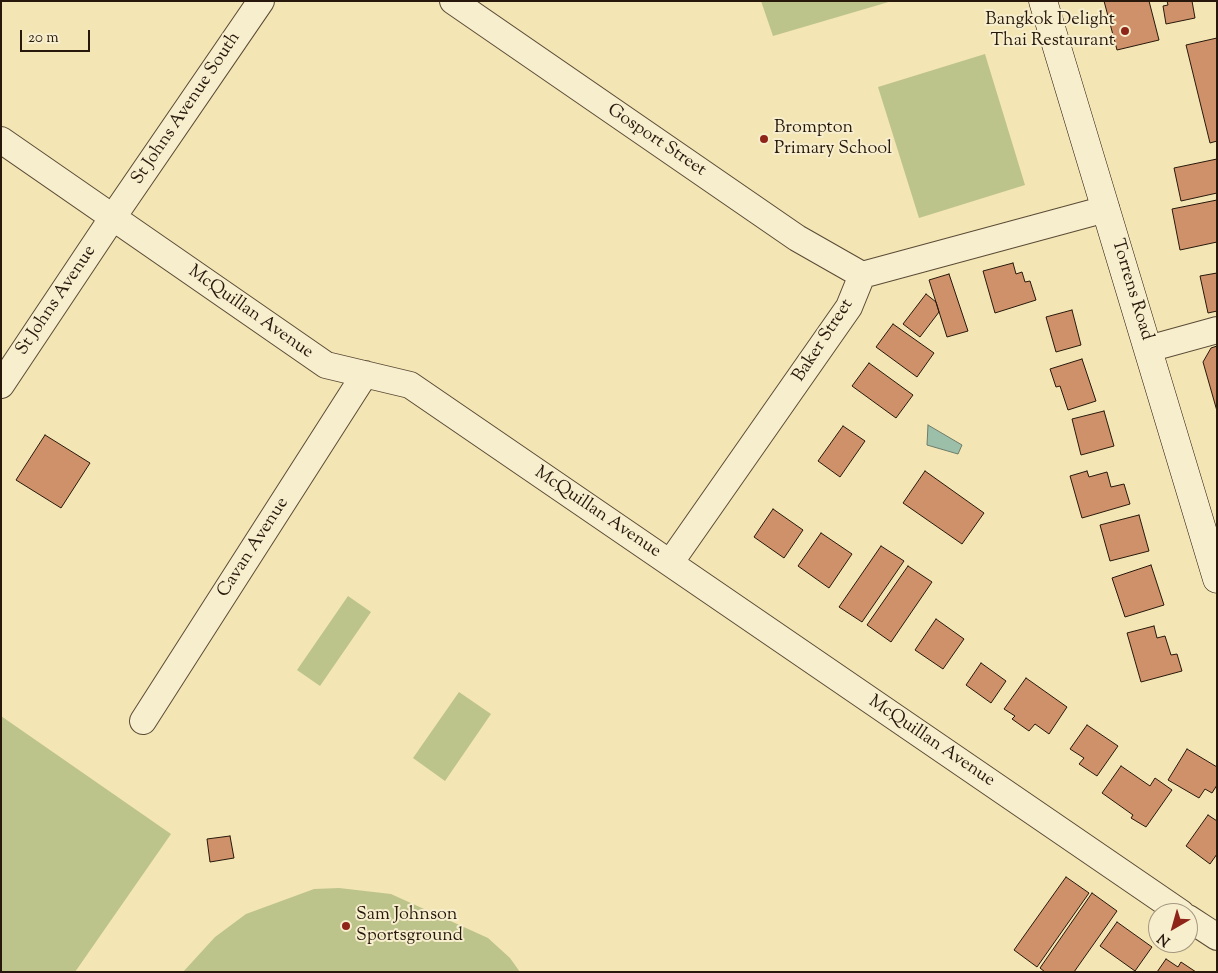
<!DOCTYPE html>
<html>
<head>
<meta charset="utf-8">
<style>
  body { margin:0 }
  #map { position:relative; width:1218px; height:973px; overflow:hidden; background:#f3e5b4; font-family:"Sorts Mill Goudy",serif }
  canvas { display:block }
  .frame { position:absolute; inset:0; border:2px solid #27180b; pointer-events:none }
  .north { position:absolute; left:1148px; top:903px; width:50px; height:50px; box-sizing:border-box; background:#f7eece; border:1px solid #a49880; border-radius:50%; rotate:218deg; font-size:14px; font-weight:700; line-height:20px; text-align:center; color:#27180b }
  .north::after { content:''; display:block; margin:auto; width:18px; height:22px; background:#8f2418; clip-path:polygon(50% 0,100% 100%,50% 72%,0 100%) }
  .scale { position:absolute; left:20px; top:30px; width:70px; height:22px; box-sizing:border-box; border:2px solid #27180b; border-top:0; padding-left:6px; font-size:15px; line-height:18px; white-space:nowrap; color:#27180b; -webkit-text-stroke:4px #f7eece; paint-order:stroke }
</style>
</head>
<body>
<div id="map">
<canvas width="1218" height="973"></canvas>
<div class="frame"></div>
<div class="north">N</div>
<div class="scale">20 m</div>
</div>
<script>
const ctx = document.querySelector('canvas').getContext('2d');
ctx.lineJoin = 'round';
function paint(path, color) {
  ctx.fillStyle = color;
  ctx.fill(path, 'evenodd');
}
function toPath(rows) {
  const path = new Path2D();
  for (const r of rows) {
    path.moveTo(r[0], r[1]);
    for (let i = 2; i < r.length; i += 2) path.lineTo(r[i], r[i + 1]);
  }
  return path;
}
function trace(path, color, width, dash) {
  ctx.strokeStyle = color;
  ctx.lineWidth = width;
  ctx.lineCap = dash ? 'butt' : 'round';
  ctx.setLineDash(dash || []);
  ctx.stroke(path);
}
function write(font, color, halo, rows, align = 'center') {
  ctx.font = font + ' "Sorts Mill Goudy",serif';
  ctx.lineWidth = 4;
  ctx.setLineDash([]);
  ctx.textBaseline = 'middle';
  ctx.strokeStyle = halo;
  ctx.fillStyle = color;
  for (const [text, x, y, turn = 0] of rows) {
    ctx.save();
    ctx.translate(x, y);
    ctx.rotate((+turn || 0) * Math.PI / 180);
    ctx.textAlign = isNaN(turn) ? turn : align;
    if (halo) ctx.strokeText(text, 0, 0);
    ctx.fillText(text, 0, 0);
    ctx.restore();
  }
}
paint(toPath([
  [761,1,892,1,773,36],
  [985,54,1025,185,919,218,878,87],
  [348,596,371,612,320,686,297,670],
  [459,692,491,714,445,781,413,758],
  [1,716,171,834,75,972,1,972],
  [339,888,391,894,488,938,510,958,520,972,183,972,215,937,246,914,314,889]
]), '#bdc48b');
const water = toPath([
  [928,425,962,445,958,454,927,445,928,425]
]);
paint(water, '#9cbfa9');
trace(water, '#6d7c6a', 1);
const building = toPath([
  [1104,1,1149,1,1159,40,1117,50,1104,1],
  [1167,1,1192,1,1195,18,1166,24,1163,6,1168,5,1167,1],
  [1217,38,1217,141,1210,143,1186,45,1217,38],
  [1217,159,1217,193,1181,201,1174,168,1217,159],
  [1217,200,1217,242,1180,250,1172,209,1217,200],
  [1013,263,1016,274,1022,272,1025,282,1030,281,1036,300,995,313,983,271,1013,263],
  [1217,273,1217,311,1208,313,1200,276,1217,273],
  [949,274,968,331,947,337,929,280,949,274],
  [926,294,936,302,939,312,920,337,903,324,926,294],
  [1072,310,1081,345,1056,352,1046,317,1072,310],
  [893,324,934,353,917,377,876,347,893,324],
  [1217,346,1217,411,1203,362,1211,348,1217,346],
  [1082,359,1096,401,1068,410,1060,386,1056,387,1050,369,1082,359],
  [869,363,913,395,896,418,852,386,869,363],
  [1104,411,1114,446,1081,455,1072,419,1104,411],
  [843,426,865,441,840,477,818,461,843,426],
  [45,435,90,463,61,508,16,480,45,435],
  [925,471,984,513,962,544,903,503,925,471],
  [1087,471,1089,477,1107,472,1111,487,1124,484,1130,504,1082,518,1070,476,1087,471],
  [773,509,803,530,784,558,754,537,773,509],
  [1139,515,1149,551,1110,561,1100,525,1139,515],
  [821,533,852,554,829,588,798,566,821,533],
  [881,546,904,561,862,622,839,607,881,546],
  [1151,565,1164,605,1125,617,1112,578,1151,565],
  [908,566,932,582,891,642,867,625,908,566],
  [936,619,964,639,943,669,915,650,936,619],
  [1154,626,1157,638,1165,636,1171,655,1177,654,1182,671,1141,682,1127,633,1154,626],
  [981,663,1006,681,991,703,966,685,981,663],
  [1026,678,1067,707,1049,734,1035,724,1029,731,1012,719,1015,716,1004,709,1026,678],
  [1087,725,1118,746,1097,776,1079,764,1084,758,1070,749,1087,725],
  [1187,749,1217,767,1217,785,1212,793,1205,789,1199,798,1168,780,1187,749],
  [1121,766,1150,786,1155,778,1172,790,1146,827,1131,818,1133,815,1102,793,1121,766],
  [1208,815,1217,821,1217,854,1210,864,1186,846,1208,815],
  [230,836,234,858,210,862,207,839,230,836],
  [1066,877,1089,893,1037,967,1014,950,1066,877],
  [1092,893,1117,911,1074,972,1045,972,1040,968,1092,893],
  [1117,922,1152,947,1135,971,1100,946,1117,922],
  [1166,959,1178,967,1181,962,1196,972,1157,972,1166,959]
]);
paint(building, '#ce9169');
trace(building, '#27180b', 1);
const minor = toPath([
  [453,1,797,238,862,275],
  [1,140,326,365,410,385,1181,913],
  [1148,349,1217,330],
  [1,385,113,217,261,1],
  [670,563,849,307,862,275,1106,209],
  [143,721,365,374],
  [1188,918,1217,937]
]);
const secondary = toPath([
  [1043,1,1217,579]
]);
trace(minor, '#5a4b35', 28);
trace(secondary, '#27180b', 29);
trace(minor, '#f7eece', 26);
trace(secondary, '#f7eece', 28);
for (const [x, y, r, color] of [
  [1125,31,5,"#8f2418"],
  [764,139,5,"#8f2418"],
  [346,926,5,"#8f2418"]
]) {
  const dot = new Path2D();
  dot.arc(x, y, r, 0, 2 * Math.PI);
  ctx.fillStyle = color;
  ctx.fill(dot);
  trace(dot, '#f7eece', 2);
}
write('18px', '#27180b', '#f7eece', [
  ["Bangkok Delight",1115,21,"right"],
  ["Thai Restaurant",1115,42,"right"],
  ["Brompton",774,129],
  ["Primary School",774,150],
  ["Sam Johnson",356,916],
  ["Sportsground",356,937]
], 'left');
write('18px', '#27180b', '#f7eece', [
  ["St Johns Avenue South",187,109,-56],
  ["Gosport Street",656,141,34],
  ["Torrens Road",1131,290,73],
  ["St Johns Avenue",57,301,-56],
  ["McQuillan Avenue",250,313,35],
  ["Baker Street",824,341,-57],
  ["McQuillan Avenue",597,513,34],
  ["Cavan Avenue",254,548,-57],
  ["McQuillan Avenue",931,742,34]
]);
</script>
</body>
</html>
